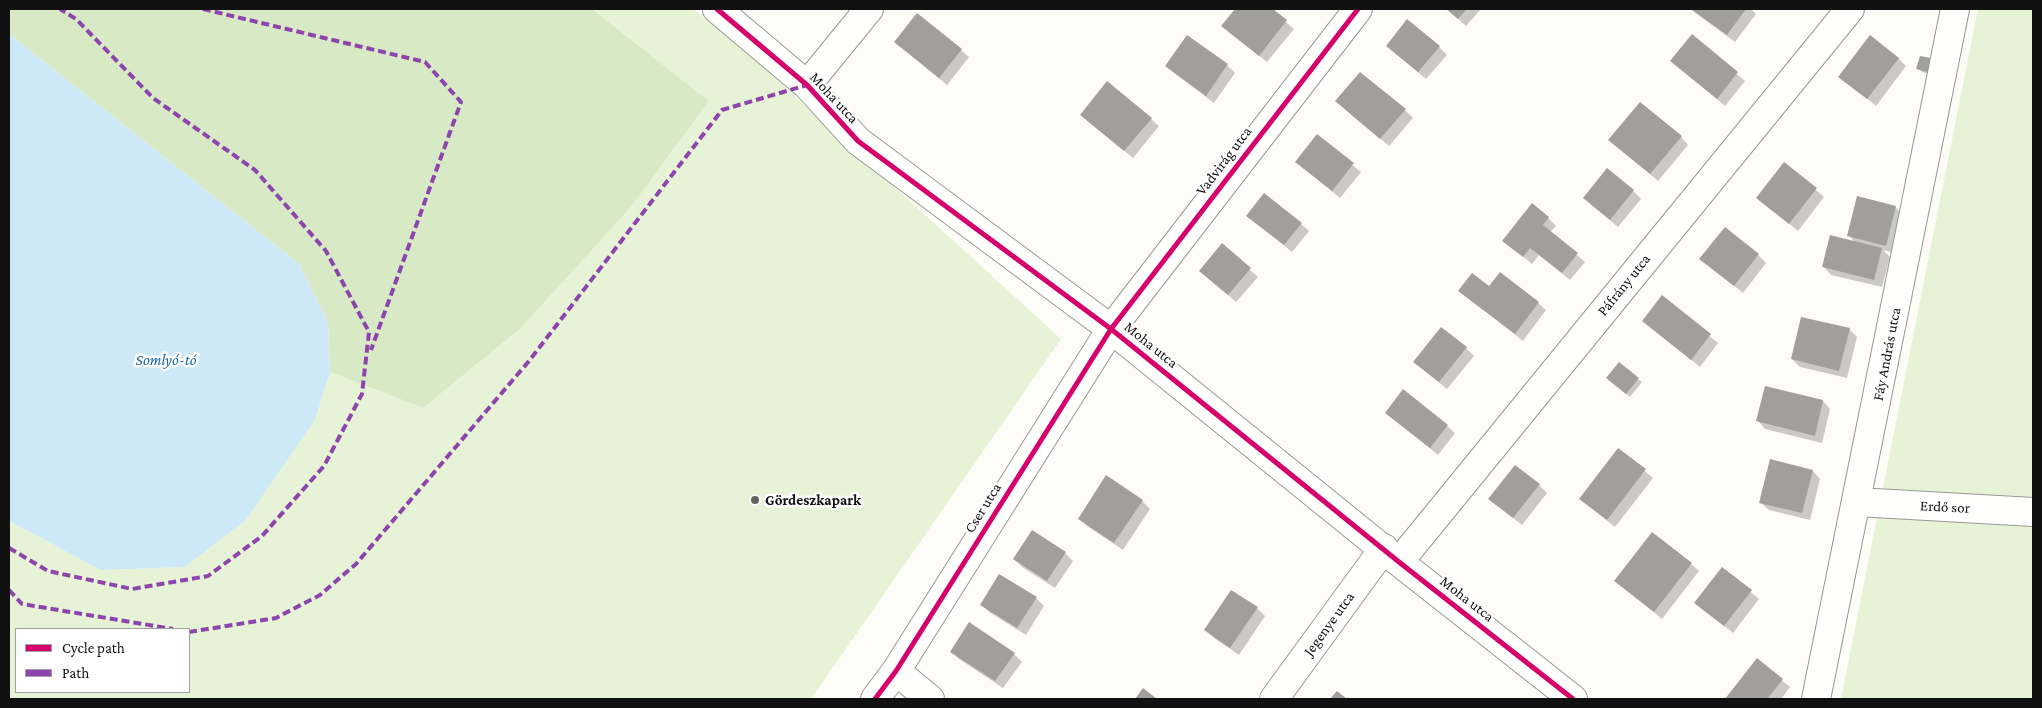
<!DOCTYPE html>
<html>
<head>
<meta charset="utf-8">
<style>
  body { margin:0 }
  #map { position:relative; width:2042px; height:708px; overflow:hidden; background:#fdfcf7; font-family:"Crimson Pro",serif }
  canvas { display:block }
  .frame { position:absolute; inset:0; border:10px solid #111; pointer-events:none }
  .legend { position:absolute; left:15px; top:628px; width:175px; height:65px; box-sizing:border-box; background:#fff; border:1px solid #a0a0a0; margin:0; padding:6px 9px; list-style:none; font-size:15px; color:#111 }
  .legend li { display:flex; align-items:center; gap:10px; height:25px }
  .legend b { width:25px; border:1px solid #a0a0a0 }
</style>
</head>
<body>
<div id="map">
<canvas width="2042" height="708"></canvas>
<div class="frame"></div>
<ul class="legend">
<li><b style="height:6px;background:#d6006c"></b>Cycle path</li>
<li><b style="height:6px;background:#8e44ad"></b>Path</li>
</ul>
</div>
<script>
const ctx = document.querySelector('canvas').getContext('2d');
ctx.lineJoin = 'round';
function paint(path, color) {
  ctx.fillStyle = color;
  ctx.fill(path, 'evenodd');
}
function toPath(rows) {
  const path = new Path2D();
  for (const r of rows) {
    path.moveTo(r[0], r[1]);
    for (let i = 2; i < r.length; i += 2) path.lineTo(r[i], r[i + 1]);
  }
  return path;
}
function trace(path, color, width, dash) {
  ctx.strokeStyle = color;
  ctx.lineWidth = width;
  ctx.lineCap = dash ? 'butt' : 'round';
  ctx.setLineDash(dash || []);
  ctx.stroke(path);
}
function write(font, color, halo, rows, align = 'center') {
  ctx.font = font + ' "Crimson Pro",serif';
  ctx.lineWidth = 5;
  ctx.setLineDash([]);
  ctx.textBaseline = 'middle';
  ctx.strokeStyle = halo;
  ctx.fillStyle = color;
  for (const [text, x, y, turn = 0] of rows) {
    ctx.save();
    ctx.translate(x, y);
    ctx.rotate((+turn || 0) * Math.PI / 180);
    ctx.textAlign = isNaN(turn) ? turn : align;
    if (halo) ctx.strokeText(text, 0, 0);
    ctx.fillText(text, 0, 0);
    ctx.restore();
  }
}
paint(toPath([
  [592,9,693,9,748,53,1061,339,811,699,9,699,9,521,101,570,185,567,246,520,315,420,330,372,423,408,521,328,631,207,709,101],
  [16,629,189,629,189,692,16,692],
  [1978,9,2033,9,2033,699,1841,699]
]), '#e7f3d7');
paint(toPath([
  [9,9,592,9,709,101,631,207,521,328,423,408,330,372,328,322,299,264,9,34]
]), '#d8eac5');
paint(toPath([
  [9,34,299,264,328,322,330,372,315,420,246,520,185,567,101,570,9,521]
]), '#cde8f7');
paint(toPath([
  [1237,9,1271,9,1294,29,1267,62,1223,26],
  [1447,9,1481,9,1466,26],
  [1690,9,1751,9,1756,14,1735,42],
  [1187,36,1227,65,1235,73,1214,103,1174,73,1166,66],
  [1692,36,1745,81,1725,106,1672,61],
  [895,42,961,50,969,57,947,85],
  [1439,47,1447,55,1426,79,1395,53],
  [1898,58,1906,66,1876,106,1840,76],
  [1931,60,1934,63,1932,75,1922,72,1918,69],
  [1337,101,1405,110,1413,118,1389,146],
  [1081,115,1151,119,1159,126,1133,158],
  [1317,136,1361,172,1340,198,1297,162],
  [1681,137,1688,145,1658,181,1610,140],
  [1784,163,1824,197,1798,231,1757,198],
  [1633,191,1641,199,1618,227,1592,205],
  [1895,207,1903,215,1894,253,1883,250,1890,257,1882,287,1831,275,1824,267,1856,243,1849,236],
  [1247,215,1301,224,1309,231,1292,252],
  [1548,218,1556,226,1550,232,1585,262,1570,280,1539,255,1532,264,1504,241],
  [1222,245,1258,277,1236,302,1200,271],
  [1758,255,1766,263,1743,293,1701,259],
  [1490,288,1538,303,1546,310,1523,341,1460,291],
  [1662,297,1718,343,1700,367,1644,321],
  [1849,329,1857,337,1847,378,1800,367,1792,359],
  [1466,348,1474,356,1447,389,1414,362],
  [1638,379,1642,382,1630,397,1611,382],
  [1823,401,1830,409,1822,443,1765,429,1758,421],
  [1386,413,1447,426,1455,433,1438,455],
  [1618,449,1653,478,1615,527,1580,499],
  [1813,471,1820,479,1810,520,1769,510,1761,503],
  [1539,485,1547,493,1522,525,1490,499],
  [1142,501,1150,509,1123,550,1087,526,1079,518],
  [1065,553,1073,561,1055,588,1022,567,1014,559],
  [1691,564,1699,571,1662,619,1616,581],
  [1723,569,1759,599,1733,633,1704,610],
  [1036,598,1044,606,1026,635,989,612,981,604],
  [1257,608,1265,616,1239,655,1214,638,1206,630],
  [951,651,1014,654,1022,662,1003,688,959,659],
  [1757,660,1790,687,1781,699,1727,699]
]), '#0003');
paint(toPath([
  [1235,9,1273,9,1287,20,1259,56,1221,26],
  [1446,9,1467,9,1458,19],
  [1691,9,1746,9,1727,35],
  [917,13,962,49,939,78,894,42],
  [1407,19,1440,46,1418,72,1386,46],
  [1692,34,1738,72,1717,99,1670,61],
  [1187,35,1228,64,1206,96,1165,66],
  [1870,35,1899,58,1867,99,1838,77],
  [1920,56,1931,58,1928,72,1916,69],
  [1360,72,1406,109,1380,139,1335,101],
  [1107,81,1152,118,1124,151,1080,115],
  [1640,102,1682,136,1650,174,1608,140],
  [1317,134,1354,163,1332,191,1295,162],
  [1784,162,1817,188,1789,224,1756,198],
  [1607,168,1634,190,1610,220,1583,198],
  [1264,193,1302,223,1284,245,1246,216],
  [1857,196,1896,206,1886,246,1847,236],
  [1532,203,1549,217,1543,225,1578,253,1562,273,1530,248,1523,257,1502,241],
  [1725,227,1759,254,1734,286,1699,259],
  [1830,235,1882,248,1874,280,1822,267],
  [1222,243,1251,268,1228,295,1199,271],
  [1500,272,1539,302,1515,334,1458,291,1472,273,1489,286],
  [1662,295,1711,334,1691,360,1642,321],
  [1801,317,1850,328,1839,371,1791,359],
  [1441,327,1467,347,1439,382,1413,362],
  [1619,362,1639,378,1626,394,1606,378],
  [1765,386,1823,400,1815,436,1756,421],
  [1403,389,1448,425,1430,448,1385,413],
  [1618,448,1646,469,1607,520,1579,499],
  [1770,459,1813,470,1802,513,1759,503],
  [1515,465,1540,484,1513,518,1488,499],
  [1106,475,1143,500,1114,543,1078,519],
  [1032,530,1066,552,1047,581,1013,559],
  [1652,532,1692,563,1654,612,1614,581],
  [1722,567,1752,590,1724,626,1694,603],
  [999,574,1037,597,1017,628,980,605],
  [1231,590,1258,607,1230,648,1204,630],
  [969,622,1015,653,995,681,950,652],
  [1757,658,1783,679,1767,699,1725,699],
  [1143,688,1157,699,1135,699],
  [1337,691,1347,699,1330,699]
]), '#a19f9c');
const minor = toPath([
  [717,9,807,85,858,141,1111,329,1399,562,1573,699],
  [807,85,869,9],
  [1857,502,2033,512],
  [1399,562,1850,9],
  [896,671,930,699],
  [875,699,896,671,1111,329,1358,9],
  [1274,699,1384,548],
  [1816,699,1955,9]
]);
trace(minor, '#979795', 30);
trace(minor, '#fffffe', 28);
trace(toPath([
  [203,9,425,62,461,102,371,350],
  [9,548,48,571,132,589,208,576,262,536,324,466,362,394,369,332,326,251,255,170,153,98,76,19,60,9],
  [9,590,22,604,173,629],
  [189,632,276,618,320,595,356,564,529,361,722,110,807,85]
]), '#8e44ad', 4, [8, 4]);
trace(toPath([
  [717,9,807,85,858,141,1111,329,1399,562,1573,699],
  [875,699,896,671,1111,329,1358,9]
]), '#d6006c', 5);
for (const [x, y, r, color] of [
  [755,500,5,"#646362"]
]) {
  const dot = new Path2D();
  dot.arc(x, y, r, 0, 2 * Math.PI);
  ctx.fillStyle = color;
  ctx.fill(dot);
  trace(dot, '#fff', 2);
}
write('15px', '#111', '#fff', [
  ["Moha utca",834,98,47],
  ["Vadvirág utca",1224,161,-53],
  ["Páfrány utca",1624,285,-51],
  ["Moha utca",1151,345,39],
  ["Fáy András utca",1887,354,-79],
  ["Erdő sor",1945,507,3],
  ["Cser utca",983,508,-58],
  ["Moha utca",1467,599,38],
  ["Jegenye utca",1329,624,-54]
]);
write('bold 15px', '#111', '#fff', [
  ["Gördeszkapark",765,500]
], 'left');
write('italic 16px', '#1768a6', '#fff', [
  ["Somlyó-tó",166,360]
]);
</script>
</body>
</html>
